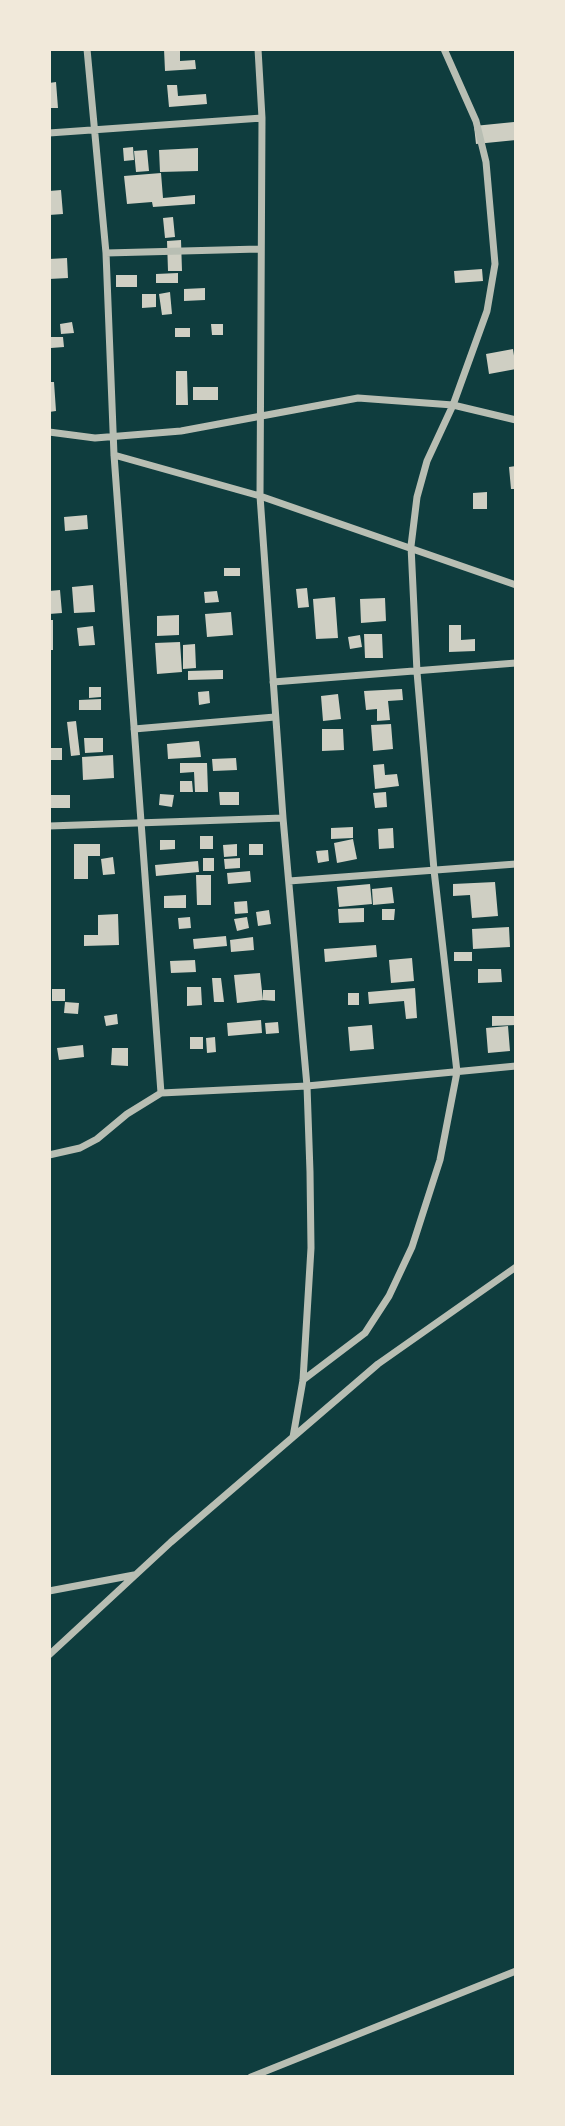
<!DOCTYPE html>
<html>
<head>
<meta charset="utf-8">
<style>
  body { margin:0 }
  #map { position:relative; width:565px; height:2126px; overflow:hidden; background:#0f3d3e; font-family:"Sofia Sans Condensed",sans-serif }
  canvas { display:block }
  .frame { position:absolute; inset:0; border:51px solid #f1e9da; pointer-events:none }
</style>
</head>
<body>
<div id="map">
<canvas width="565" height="2126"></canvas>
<div class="frame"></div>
</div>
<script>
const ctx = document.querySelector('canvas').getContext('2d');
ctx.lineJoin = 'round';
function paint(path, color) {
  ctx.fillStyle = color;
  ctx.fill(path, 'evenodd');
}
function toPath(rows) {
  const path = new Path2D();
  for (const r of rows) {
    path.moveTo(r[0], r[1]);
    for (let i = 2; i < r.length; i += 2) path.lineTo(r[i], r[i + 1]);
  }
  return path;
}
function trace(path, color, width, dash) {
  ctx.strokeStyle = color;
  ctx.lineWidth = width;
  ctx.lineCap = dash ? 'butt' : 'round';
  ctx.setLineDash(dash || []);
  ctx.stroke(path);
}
paint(toPath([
  [164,49,180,49,180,61,195,60,196,69,165,71],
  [56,82,58,108,49,108,49,83],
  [167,85,177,85,178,96,206,94,207,104,169,107],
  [514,122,516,140,476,144,474,126],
  [133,147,134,160,124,161,123,148],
  [198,148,198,171,160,172,159,150],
  [147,150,149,171,136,172,134,151],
  [161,173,163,198,195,195,195,204,153,207,152,202,127,204,124,176],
  [61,190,63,214,49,215,49,191],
  [173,217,175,237,165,238,163,218],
  [181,240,182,271,168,271,167,241],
  [67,258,68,278,49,279,49,259],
  [482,269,483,281,455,283,454,271],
  [178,273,178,283,156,283,156,274],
  [116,275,137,275,137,287,116,287],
  [205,288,205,300,184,301,184,289],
  [170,292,172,314,162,315,159,294],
  [142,294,156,294,156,307,142,308],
  [72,322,74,333,61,334,60,324],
  [211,324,223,324,223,335,212,335],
  [175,328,190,328,190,337,175,337],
  [51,337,63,337,64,347,51,348],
  [513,349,516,369,489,374,486,354],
  [176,371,187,371,188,405,176,405],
  [49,382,54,382,56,411,49,412],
  [193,387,218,387,218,400,193,400],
  [516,466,516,489,511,489,509,467],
  [487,492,487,509,473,509,473,493],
  [87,515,88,529,65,531,64,517],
  [224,568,240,568,240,576,224,576],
  [93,585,95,612,74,613,72,587],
  [307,588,309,607,298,608,296,589],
  [60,590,62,613,49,614,49,591],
  [217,591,219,602,205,603,204,592],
  [335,597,338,638,316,639,313,599],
  [385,598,386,621,361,623,360,599],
  [231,612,233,635,207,637,205,614],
  [179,615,179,635,157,636,157,616],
  [49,620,53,620,53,650,49,650],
  [449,625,461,625,461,640,475,639,475,651,449,652],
  [93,626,95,645,79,646,77,628],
  [364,634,382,634,383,658,365,658],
  [360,635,362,647,350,649,348,637],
  [180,642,182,672,157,674,155,643],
  [195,644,196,668,183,669,183,645],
  [223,670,223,679,188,680,188,671],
  [89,687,101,687,101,697,89,698],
  [402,689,403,700,388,701,390,720,377,721,377,709,366,710,364,691],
  [209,691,210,703,199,705,198,692],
  [338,694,341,719,323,721,321,696],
  [101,699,101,710,79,710,79,700],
  [76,721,80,755,71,756,67,722],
  [391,724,393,749,373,751,371,725],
  [322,729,343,729,344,750,322,751],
  [84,738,103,738,103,752,85,753],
  [199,741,201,757,168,759,167,744],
  [49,748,62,748,62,760,49,760],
  [113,755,114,778,83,780,82,757],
  [236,758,237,770,213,771,212,759],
  [180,763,207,763,208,792,195,792,194,772,180,773],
  [384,764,385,775,397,774,399,786,375,789,373,765],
  [180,781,192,781,193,792,180,792],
  [219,792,239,792,239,805,220,805],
  [386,792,387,807,375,808,373,793],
  [160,794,174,795,172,807,159,805],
  [49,795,70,795,70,808,49,808],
  [353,827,353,838,331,839,331,828],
  [393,828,394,848,379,849,378,829],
  [200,836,213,836,213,849,200,849],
  [353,839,357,859,337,863,334,843],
  [160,840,175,840,175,849,160,850],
  [74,844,100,844,100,856,88,856,88,879,74,879],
  [237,844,237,856,224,857,223,845],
  [249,844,263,844,263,855,249,855],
  [328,850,329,861,318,863,316,851],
  [113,857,115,874,103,875,101,859],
  [203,858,214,858,214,871,203,871],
  [240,858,240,868,225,869,224,859],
  [198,861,199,872,156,876,155,865],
  [250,871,251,882,228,884,227,873],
  [196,875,211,875,211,905,197,905],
  [495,882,498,916,472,918,470,895,453,896,453,884],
  [370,884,372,904,339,907,337,887],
  [392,887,394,903,373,905,372,889],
  [186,895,186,908,164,908,164,896],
  [247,901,248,913,235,914,234,902],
  [364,908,364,922,339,923,338,909],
  [382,909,395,909,394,920,382,920],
  [269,910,271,924,258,926,256,912],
  [118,914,119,945,84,946,84,935,98,935,98,915],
  [190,917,191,928,179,929,178,918],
  [247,917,249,928,237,931,234,919],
  [509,927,510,947,473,949,472,929],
  [226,936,227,946,194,949,193,939],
  [253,937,254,950,231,952,230,940],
  [376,945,377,957,325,962,324,949],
  [454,952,472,952,472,961,454,961],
  [412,958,414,981,391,983,389,960],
  [195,960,196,972,171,973,170,961],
  [478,969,501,969,502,982,478,983],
  [260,973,263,1000,237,1003,234,975],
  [212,978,221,978,224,1002,214,1002],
  [187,987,201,987,202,1005,187,1006],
  [415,988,417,1018,406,1019,404,1001,369,1004,368,992],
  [52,989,65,989,65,1001,52,1001],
  [263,990,275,990,275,1001,263,1000],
  [348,993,359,993,359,1005,348,1005],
  [65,1002,79,1003,78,1014,64,1013],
  [117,1014,118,1024,106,1026,104,1016],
  [492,1016,516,1016,516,1025,492,1026],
  [261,1020,262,1033,228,1036,227,1023],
  [278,1022,279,1033,266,1034,265,1023],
  [372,1025,374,1049,350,1051,348,1027],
  [508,1026,510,1051,488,1053,486,1028],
  [190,1037,203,1037,203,1049,190,1049],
  [215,1037,216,1052,207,1053,206,1038],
  [83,1045,84,1057,59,1060,57,1048],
  [112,1048,128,1048,128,1066,111,1065]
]), '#cfcfc3');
trace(toPath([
  [87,49,106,253,114,455,161,1093],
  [258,49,262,118,260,496,283,818,307,1086,310,1172,311,1248,303,1380,293,1437],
  [49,133,262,118],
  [106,253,259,249],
  [49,432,95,438,181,431,358,398,453,405,516,420],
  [114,455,260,496,516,585],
  [273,682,516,663],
  [134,729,275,717],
  [49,826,283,818],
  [289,881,516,864],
  [49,1155,80,1148,97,1139,127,1114,161,1093,307,1086,516,1066],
  [303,1380,365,1333,389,1296,412,1247,440,1160,457,1072,434,870,417,672,411,546,417,497,427,461,453,405,487,311,495,264,486,162,476,121,444,49],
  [49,1591,134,1575],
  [49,1655,171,1542,378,1364,516,1267],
  [251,2077,516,1971]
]), '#b8beb3', 7);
</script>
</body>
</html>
